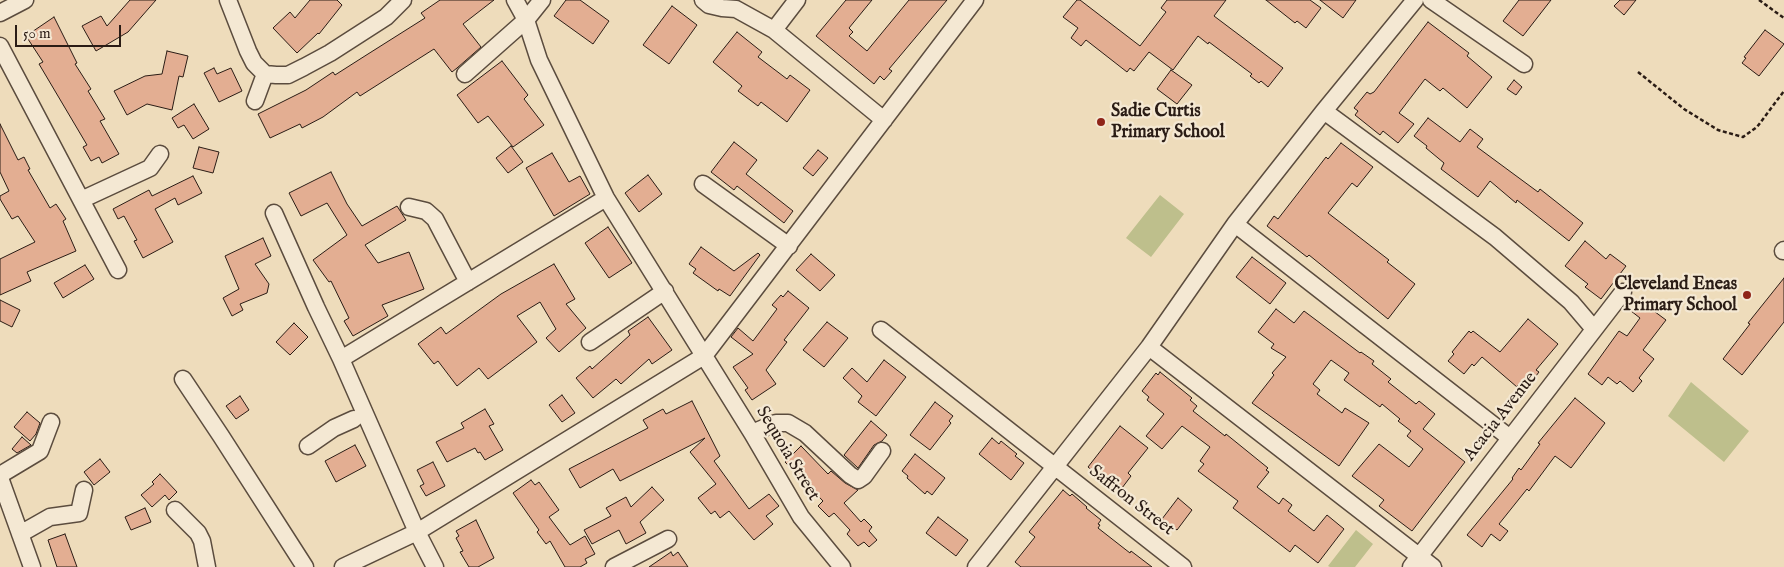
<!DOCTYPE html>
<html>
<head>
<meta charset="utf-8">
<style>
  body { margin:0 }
  #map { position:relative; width:1784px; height:567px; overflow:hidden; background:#eedcbb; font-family:"IM FELL English",serif }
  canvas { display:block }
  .scale { position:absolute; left:15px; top:25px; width:106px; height:22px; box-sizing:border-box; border:2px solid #2a1c15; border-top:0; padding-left:6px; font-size:15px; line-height:18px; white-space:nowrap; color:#2a1c15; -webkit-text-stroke:4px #f4e8d3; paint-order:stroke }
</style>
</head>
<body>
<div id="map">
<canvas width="1784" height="567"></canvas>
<div class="scale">50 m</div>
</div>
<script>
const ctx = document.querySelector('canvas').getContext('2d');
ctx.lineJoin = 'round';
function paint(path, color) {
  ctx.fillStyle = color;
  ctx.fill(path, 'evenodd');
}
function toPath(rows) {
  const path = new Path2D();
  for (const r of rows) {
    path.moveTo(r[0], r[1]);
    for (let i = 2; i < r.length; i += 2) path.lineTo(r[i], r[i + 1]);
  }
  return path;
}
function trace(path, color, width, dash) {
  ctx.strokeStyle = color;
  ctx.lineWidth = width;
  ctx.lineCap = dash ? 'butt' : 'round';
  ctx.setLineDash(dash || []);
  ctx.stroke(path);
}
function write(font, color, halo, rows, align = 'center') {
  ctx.font = font + ' "IM FELL English",serif';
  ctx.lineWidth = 4.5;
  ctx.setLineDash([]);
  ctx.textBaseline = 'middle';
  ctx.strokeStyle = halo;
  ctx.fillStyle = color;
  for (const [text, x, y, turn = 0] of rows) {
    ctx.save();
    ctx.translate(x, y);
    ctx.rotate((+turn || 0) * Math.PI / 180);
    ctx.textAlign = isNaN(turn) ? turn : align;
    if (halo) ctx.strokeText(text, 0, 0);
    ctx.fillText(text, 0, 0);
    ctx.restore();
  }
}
paint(toPath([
  [1160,195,1184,214,1151,257,1126,238],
  [1691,382,1749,431,1724,462,1668,416],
  [1356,530,1373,544,1355,567,1330,567,1328,566]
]), '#bebf8c');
const building = toPath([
  [130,0,156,0,128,32,96,51,82,26,101,16,107,26,130,0],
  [310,0,337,0,342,5,319,34,318,33,297,53,273,28,290,12,295,18,310,0],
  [440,0,494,0,463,24,481,47,457,68,452,72,434,49,360,96,357,92,323,117,302,128,300,124,270,138,258,114,306,90,333,72,335,75,368,54,425,18,421,13,440,0],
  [566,0,580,0,609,21,593,44,554,16,566,0],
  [846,0,872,0,849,28,853,32,849,36,867,51,909,0,947,0,889,69,892,71,884,80,880,76,874,84,816,36,846,0],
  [1077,0,1080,0,1140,46,1166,12,1161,8,1167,0,1226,0,1214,16,1283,68,1268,87,1261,81,1259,83,1250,76,1252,74,1209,42,1208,44,1198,36,1173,70,1149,52,1134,71,1130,68,1127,72,1086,40,1081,46,1071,38,1078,28,1063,17,1077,0],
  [1266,0,1310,0,1321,8,1306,28,1297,21,1295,23,1266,0],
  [1320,0,1356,0,1343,18,1320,0],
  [1519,0,1551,0,1523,36,1503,21,1519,0],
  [1620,0,1636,0,1624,15,1614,6,1620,0],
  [672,6,697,25,669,64,643,45,672,6],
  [54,17,77,63,75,64,91,89,88,91,105,119,100,121,119,154,102,163,99,157,91,161,83,147,87,145,39,64,43,62,26,36,54,17],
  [1428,22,1469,53,1467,56,1492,77,1467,108,1443,88,1440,91,1425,79,1399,113,1414,124,1398,143,1383,131,1380,135,1355,115,1358,111,1354,108,1367,92,1370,94,1374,92,1428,22],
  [1765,30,1784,44,1759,76,1742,63,1746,58,1744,57,1765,30],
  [737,32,762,52,758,57,787,79,790,75,810,90,787,122,761,102,758,106,738,91,742,86,713,62,737,32],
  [167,51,188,56,183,77,179,76,172,110,147,104,127,115,114,91,145,76,162,74,167,51],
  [502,61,528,95,524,99,544,125,513,147,488,116,478,123,457,95,502,61],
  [214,68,217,74,231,68,242,91,219,102,204,73,214,68],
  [1171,70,1192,85,1177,104,1157,89,1171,70],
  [1514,80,1522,87,1516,95,1507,89,1514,80],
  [194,104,209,129,193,139,184,125,178,128,172,118,194,104],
  [1428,118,1460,142,1470,129,1483,139,1477,147,1538,192,1540,189,1583,223,1569,241,1517,200,1516,203,1490,181,1478,197,1441,169,1444,163,1426,148,1427,146,1414,136,1428,118],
  [0,124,18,160,24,157,30,169,28,170,50,208,56,204,66,219,63,221,76,251,27,272,31,281,0,295,0,259,35,242,18,216,12,219,0,199,0,196,9,191,0,172,0,124],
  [734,142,757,160,746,174,793,211,784,223,737,186,734,190,711,172,734,142],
  [1341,143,1373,167,1357,187,1352,183,1328,213,1389,260,1387,262,1415,284,1388,319,1309,255,1307,257,1267,226,1274,216,1278,219,1326,157,1328,159,1341,143],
  [511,146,523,162,508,173,496,158,511,146],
  [199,147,219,152,213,173,193,168,199,147],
  [818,150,828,158,813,176,803,168,818,150],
  [552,153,569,182,580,176,590,194,554,216,526,168,552,153],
  [331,172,347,204,362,226,397,206,406,220,365,245,378,263,409,252,424,289,382,305,388,316,353,336,344,321,349,318,331,281,329,282,313,260,347,235,327,203,301,216,289,193,331,172],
  [648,175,662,194,639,212,625,193,648,175],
  [193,176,202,193,178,205,175,198,155,209,173,242,143,258,134,241,137,240,124,216,118,219,113,209,149,190,152,196,193,176],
  [608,227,632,263,609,278,585,243,608,227],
  [263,238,271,256,255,264,269,284,267,293,240,304,243,310,232,316,223,298,239,289,225,256,263,238],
  [1585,241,1606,259,1610,254,1626,266,1601,299,1585,287,1588,284,1565,266,1585,241],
  [701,247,734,271,758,253,760,255,730,296,719,289,718,291,693,273,696,269,689,264,701,247],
  [811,254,835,275,820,291,796,270,811,254],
  [1252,257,1286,283,1270,304,1236,277,1252,257],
  [554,264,575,299,566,304,586,328,559,352,546,338,556,329,540,302,517,316,537,342,488,379,479,368,457,386,438,361,434,364,418,344,441,327,446,334,501,294,554,264],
  [85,265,94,279,63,298,54,283,85,265],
  [1784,278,1784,322,1742,375,1723,359,1750,324,1748,323,1784,278],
  [788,291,809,308,784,340,787,342,766,370,776,384,752,400,745,390,748,388,733,367,753,354,731,337,738,328,753,341,777,309,772,305,781,295,783,297,788,291],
  [0,300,20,310,12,327,0,321,0,300],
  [1639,300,1666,320,1643,350,1654,359,1639,378,1642,381,1633,392,1620,381,1617,384,1608,377,1602,385,1588,374,1619,331,1627,336,1640,318,1631,311,1639,300],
  [1276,309,1294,323,1304,311,1360,353,1361,352,1374,361,1372,364,1391,379,1388,382,1416,404,1419,401,1435,414,1423,429,1465,462,1412,531,1379,506,1384,500,1352,476,1379,444,1409,467,1423,449,1407,436,1411,431,1398,421,1400,419,1382,404,1380,407,1344,380,1349,373,1331,360,1313,384,1320,390,1317,394,1342,413,1345,408,1369,423,1339,466,1252,403,1274,375,1272,373,1286,357,1271,348,1274,344,1258,332,1276,309],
  [648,317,672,350,652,364,649,359,621,384,616,379,593,398,576,378,590,366,592,369,630,335,628,331,648,317],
  [1528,319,1558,344,1536,370,1539,372,1525,390,1518,385,1517,387,1482,357,1474,366,1472,364,1464,374,1448,361,1454,354,1452,352,1469,331,1471,333,1473,331,1500,352,1528,319],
  [827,322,848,338,824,367,803,350,827,322],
  [294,323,308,337,290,355,276,342,294,323],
  [884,360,906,377,876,416,858,402,862,396,843,378,852,368,867,382,884,360],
  [1160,372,1192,398,1190,400,1197,406,1193,411,1225,436,1226,434,1268,468,1266,470,1269,472,1257,487,1279,504,1283,498,1292,505,1288,511,1314,531,1327,515,1344,529,1318,563,1295,545,1290,552,1233,508,1238,501,1198,471,1204,464,1200,461,1210,447,1182,426,1162,449,1146,436,1164,414,1147,400,1149,397,1142,391,1156,373,1158,375,1160,372],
  [562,395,575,413,562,422,549,405,562,395],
  [240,396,249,410,236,419,226,406,240,396],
  [1575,398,1605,423,1571,468,1555,456,1529,491,1527,489,1499,524,1508,531,1500,541,1491,534,1482,547,1467,535,1513,479,1512,478,1519,468,1521,470,1540,444,1538,443,1575,398],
  [692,401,720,456,714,461,749,509,769,494,779,506,766,516,773,524,754,540,729,511,720,518,715,511,711,514,698,498,716,484,690,452,705,438,620,481,613,469,580,488,569,469,648,428,643,420,663,409,666,414,692,401],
  [935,402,953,416,949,421,951,423,930,450,910,435,935,402],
  [485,409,494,424,489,426,503,450,485,460,480,452,478,453,475,448,447,462,436,442,464,428,461,423,485,409],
  [27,412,40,423,36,434,30,441,14,427,27,412],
  [871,421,887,435,882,441,874,445,858,468,844,455,871,421],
  [1120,426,1148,448,1128,473,1131,476,1119,492,1107,482,1105,484,1093,474,1094,472,1088,467,1120,426],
  [22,437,31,445,17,453,12,449,22,437],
  [992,438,999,444,1001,441,1017,454,1015,456,1024,463,1011,480,979,454,992,438],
  [355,445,366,466,336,482,325,461,355,445],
  [801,446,828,474,831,471,845,483,858,490,844,503,861,522,864,519,872,527,869,531,877,540,869,547,864,542,858,546,847,534,850,530,834,513,829,517,818,506,823,501,785,462,801,446],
  [915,454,945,478,932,495,927,491,925,494,907,478,908,476,902,471,915,454],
  [100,459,110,472,94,485,84,472,100,459],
  [433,462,445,486,426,496,420,486,424,484,417,470,433,462],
  [160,474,177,492,169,500,165,495,152,507,141,495,154,484,152,482,160,474],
  [531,480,535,485,539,482,559,510,549,517,570,545,585,536,595,554,585,559,587,563,580,567,565,567,550,541,546,544,537,532,539,530,513,493,531,480],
  [652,487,664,500,640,522,646,533,626,544,619,530,592,544,584,530,611,516,606,508,626,497,631,507,652,487],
  [1063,490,1070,496,1072,494,1087,507,1086,508,1101,520,1098,524,1100,525,1098,528,1130,553,1131,551,1152,567,1021,567,1015,562,1035,537,1029,532,1063,490],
  [1178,498,1192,510,1177,530,1162,519,1178,498],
  [145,508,151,522,131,530,125,517,145,508],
  [938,517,968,540,956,556,926,533,938,517],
  [476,520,494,558,478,567,469,567,460,552,463,551,456,538,459,536,456,531,476,520],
  [65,534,77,567,57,567,48,540,65,534],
  [671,552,673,556,678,552,688,567,649,567,671,552]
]);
paint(building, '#e3ae92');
trace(building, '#2a1c15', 1);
const minor = toPath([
  [228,0,248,51,254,63,265,74],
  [515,0,526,20,539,60,606,198,752,433,801,517,842,567],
  [703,0,709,5,722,8,736,9,774,30],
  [797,0,774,30,884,120],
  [1431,0,1524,64],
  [0,13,25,0],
  [0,46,118,270],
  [265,74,276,75,288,75,304,67,330,53,386,17,403,0],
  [465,74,526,20,542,0],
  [255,101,265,74],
  [1324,111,1495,237,1571,302,1594,329],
  [703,184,789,246],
  [81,200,150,168,160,154],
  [409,207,426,211,435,219,468,282],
  [274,213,316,307,341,359,417,532,435,567],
  [1235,224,1510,438],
  [1783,251,1784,250],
  [881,330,1183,567],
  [590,342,665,291],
  [1149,347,1433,567],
  [341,359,606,198],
  [183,379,221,436,305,567],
  [752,433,776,423,788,423,805,433,850,475,858,480,864,476,882,451],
  [308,446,334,428,354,419],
  [0,475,40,451,51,422],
  [0,478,32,567],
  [175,510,198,533,202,541,207,567],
  [20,534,50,517,79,513,84,490],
  [343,567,417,532,704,356,975,0],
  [614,567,668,539],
  [976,567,1149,347,1235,224,1324,111,1415,0],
  [1411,567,1623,292]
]);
trace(minor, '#5b4c3e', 19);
trace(toPath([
  [1759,0,1784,18],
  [1638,72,1684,109,1718,130,1743,137,1757,127,1784,91]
]), '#2a1c15', 2.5, [4, 2.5]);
trace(minor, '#f4e8d3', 16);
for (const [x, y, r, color] of [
  [1101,122,5,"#8f2418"],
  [1747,295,5,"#8f2418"]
]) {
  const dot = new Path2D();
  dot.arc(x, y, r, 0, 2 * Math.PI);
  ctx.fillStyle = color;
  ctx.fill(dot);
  trace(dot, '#f4e8d3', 2);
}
write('bold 18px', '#2a1c15', '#f4e8d3', [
  ["Sadie Curtis",1111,112],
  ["Primary School",1111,133],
  ["Cleveland Eneas",1737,285,"right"],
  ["Primary School",1737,306,"right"]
], 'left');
write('18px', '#2a1c15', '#f4e8d3', [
  ["Acacia Avenue",1501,417,-52],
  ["Sequoia Street",787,454,59],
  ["Saffron Street",1131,501,38]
]);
</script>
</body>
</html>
